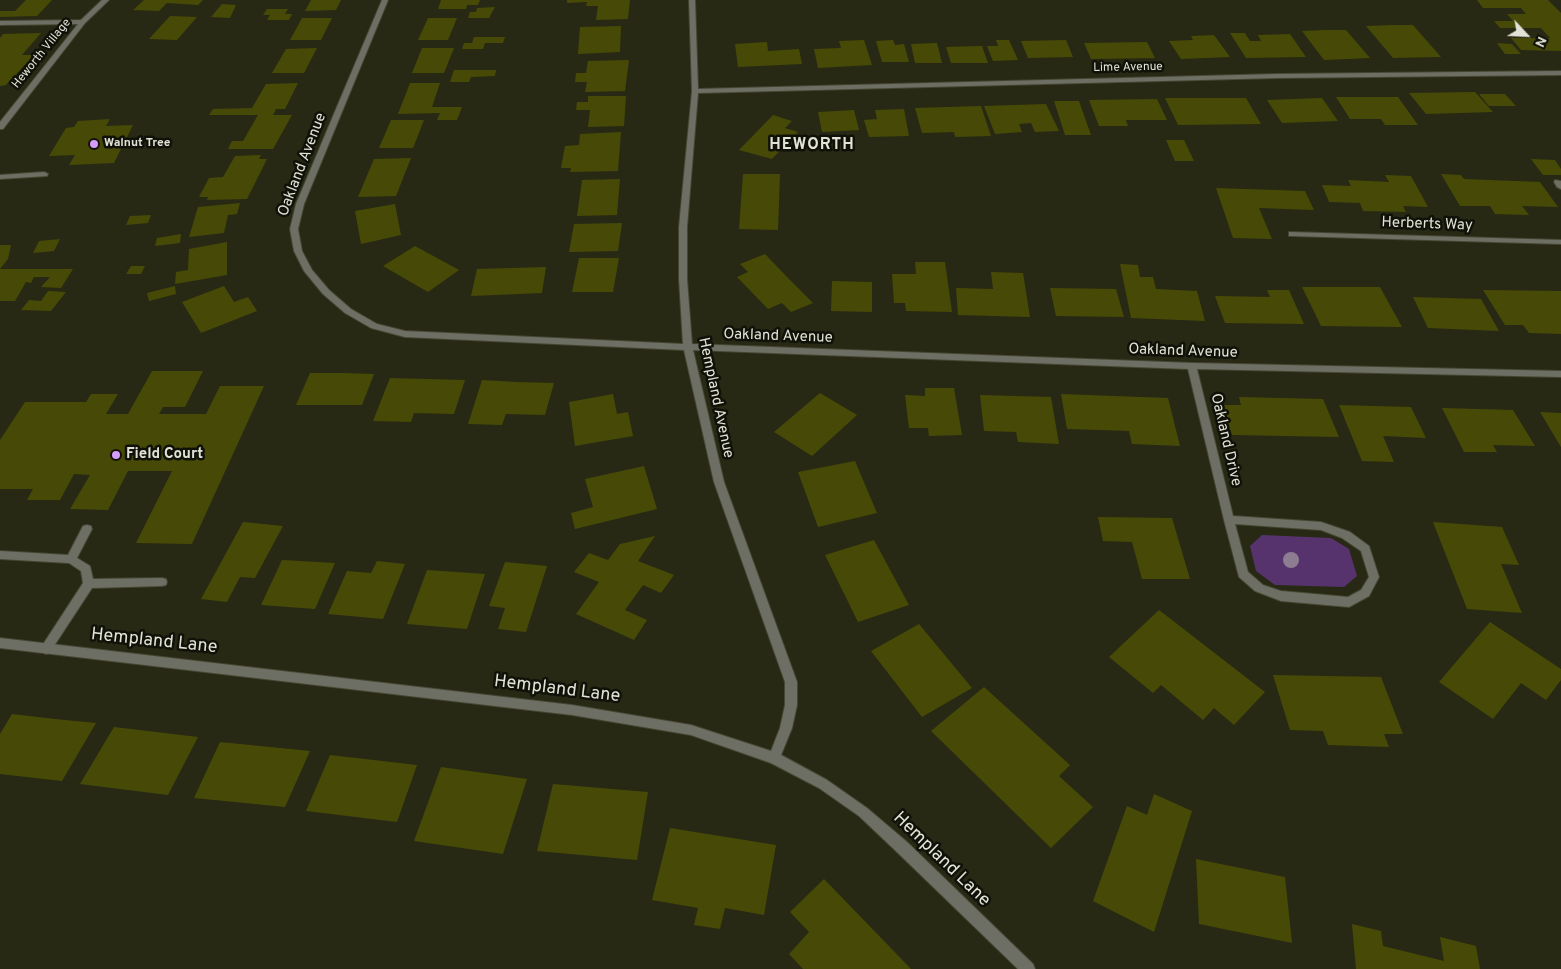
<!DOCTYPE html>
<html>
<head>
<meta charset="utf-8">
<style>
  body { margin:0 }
  #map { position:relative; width:1561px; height:969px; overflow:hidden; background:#282914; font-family:Overpass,sans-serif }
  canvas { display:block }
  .north { position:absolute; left:1501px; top:10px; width:50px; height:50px; -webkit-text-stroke:4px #101108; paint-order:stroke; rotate:115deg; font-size:14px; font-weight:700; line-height:20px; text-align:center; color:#e2e3d6 }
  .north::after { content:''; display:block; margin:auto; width:18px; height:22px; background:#e2e3d6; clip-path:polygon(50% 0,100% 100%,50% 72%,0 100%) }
</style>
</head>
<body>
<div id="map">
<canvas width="1561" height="969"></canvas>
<div class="north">N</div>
</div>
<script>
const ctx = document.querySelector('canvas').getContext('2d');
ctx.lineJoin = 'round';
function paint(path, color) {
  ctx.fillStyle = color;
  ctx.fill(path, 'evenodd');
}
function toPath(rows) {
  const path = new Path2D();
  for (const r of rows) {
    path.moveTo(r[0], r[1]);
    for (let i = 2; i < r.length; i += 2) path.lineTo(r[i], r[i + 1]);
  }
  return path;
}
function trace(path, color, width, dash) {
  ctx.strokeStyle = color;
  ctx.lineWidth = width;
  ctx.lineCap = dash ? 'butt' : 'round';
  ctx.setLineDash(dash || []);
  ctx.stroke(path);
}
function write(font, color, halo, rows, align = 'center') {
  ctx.font = font + ' Overpass,sans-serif';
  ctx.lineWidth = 5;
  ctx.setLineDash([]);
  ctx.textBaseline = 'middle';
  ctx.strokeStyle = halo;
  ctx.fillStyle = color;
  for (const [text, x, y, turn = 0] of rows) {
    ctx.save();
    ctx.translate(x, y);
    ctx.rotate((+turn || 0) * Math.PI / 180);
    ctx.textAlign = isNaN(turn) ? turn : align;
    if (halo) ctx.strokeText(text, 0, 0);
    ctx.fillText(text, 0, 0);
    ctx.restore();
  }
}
paint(toPath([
  [1262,535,1331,538,1349,549,1357,576,1344,587,1275,585,1256,571,1250,546]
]), '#56336d');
paint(toPath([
  [26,0,52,0,37,16,0,17,0,11,15,11],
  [144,0,203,0,198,5,167,3,159,11,133,10],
  [311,0,341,0,336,10,305,11],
  [441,0,480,0,478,5,467,5,466,9,438,9],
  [567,0,630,0,628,19,596,20,598,6,586,6,587,2,567,3],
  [1477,0,1548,0,1561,13,1561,51,1521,50,1511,38,1550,38,1541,28,1500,28,1494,21,1513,21,1507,14,1526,14,1521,8,1483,8],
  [222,4,236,5,230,18,211,17],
  [495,7,489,18,468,18,470,12,476,12,477,8],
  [267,9,288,9,285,14,292,14,289,20,267,20,270,15,263,15],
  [170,16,197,17,177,40,149,39],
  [302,18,332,18,321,40,290,40],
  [428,18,457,18,448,40,418,40],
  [1392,25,1413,25,1441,57,1393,58,1366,26],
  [621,26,620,52,578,54,580,27],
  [1325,30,1346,30,1370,58,1324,60,1302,31],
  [41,33,22,55,34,55,6,85,0,86,0,38,3,34],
  [1230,33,1245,33,1250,41,1261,41,1258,35,1290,34,1306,57,1246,58],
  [1214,35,1230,57,1181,59,1169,41,1193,40,1191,36],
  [474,37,505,37,503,43,485,43,483,49,462,49,464,43,472,43],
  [864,40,872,65,818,68,814,49,841,48,839,41],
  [893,40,895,45,904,44,909,62,882,62,876,41],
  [996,40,1009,40,1018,60,993,61,987,46,998,46],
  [1066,40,1073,57,1028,58,1021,41],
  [767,42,768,51,799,49,802,64,738,67,735,44],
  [1147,42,1155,58,1091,59,1084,43],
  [937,43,942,63,915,63,911,44],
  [1497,43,1512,44,1521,54,1505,54],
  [982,46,988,63,951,63,946,47],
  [317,48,304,73,272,73,286,49],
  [422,48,454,48,444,73,412,73],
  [629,60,625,91,585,92,587,82,575,82,576,73,586,73,588,61],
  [454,70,496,70,495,76,471,77,469,82,450,82],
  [298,83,285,109,276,109,273,115,292,115,273,149,228,149,232,141,243,141,258,115,209,115,213,109,252,108,266,84],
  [410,83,440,83,432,107,462,107,457,120,437,120,440,113,398,114],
  [1475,92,1493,112,1426,114,1409,93],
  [1479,94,1505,94,1516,106,1489,106],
  [588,96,626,96,624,126,588,127,590,110,576,110,577,102,588,102],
  [1336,97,1398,97,1418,125,1385,125,1381,119,1350,119],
  [1165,98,1246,98,1261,124,1178,125],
  [1322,98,1338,121,1282,123,1267,100],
  [1157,99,1167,120,1126,120,1128,126,1099,126,1089,100],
  [1054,101,1079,101,1091,135,1065,135],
  [1046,104,1059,131,1035,132,1031,123,1019,124,1022,132,995,134,984,106],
  [981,106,991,136,955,137,954,132,922,133,915,108],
  [904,109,909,136,869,137,864,120,877,119,875,110],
  [854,110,859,130,822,132,818,112],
  [773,115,792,121,785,128,798,132,772,159,739,150],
  [110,119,106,126,133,125,114,163,69,165,75,155,49,156,66,128,74,127,78,121],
  [391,120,424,120,413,148,379,148],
  [621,132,618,171,570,172,571,168,561,168,565,146,579,145,580,134],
  [1166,140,1184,140,1194,161,1175,161],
  [261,155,259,159,267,159,247,199,207,200,208,197,199,197,209,178,223,177,235,156],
  [411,158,396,196,358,197,374,159],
  [1531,159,1555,160,1561,169,1561,175,1543,175],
  [743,174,780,174,778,230,739,229],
  [1441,174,1461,175,1464,179,1540,182,1558,207,1522,206,1529,215,1495,214,1490,206,1460,206],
  [1385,175,1411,176,1428,207,1403,206,1406,212,1363,211,1360,203,1329,202,1322,185,1351,186,1348,180,1389,182],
  [620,179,617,215,577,216,582,180],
  [1216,188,1305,191,1314,210,1259,208,1272,239,1233,238],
  [240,203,237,214,228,215,224,233,189,237,198,207],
  [395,204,401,235,361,244,355,211],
  [151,215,148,223,126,225,130,216],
  [622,223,618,251,569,252,574,224],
  [181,234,180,243,155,246,157,238],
  [60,239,54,251,33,253,39,241],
  [227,242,227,275,175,284,176,272,188,270,189,249],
  [0,245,11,245,8,259,0,269,73,269,61,288,41,287,50,277,34,277,31,283,26,282,15,301,0,301],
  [415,246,459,270,428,292,383,266],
  [765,254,789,279,813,303,791,312,782,303,768,309,737,277,748,272,740,264],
  [579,258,619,258,613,292,572,292],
  [915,262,945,262,952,312,906,311,905,303,894,303,892,274,916,274],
  [1120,264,1138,265,1140,277,1153,277,1156,289,1197,291,1205,321,1131,318],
  [131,266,145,266,141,274,126,274],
  [546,267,542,293,471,296,477,269],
  [991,272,1023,273,1030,317,958,315,956,288,993,289],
  [832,281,872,282,872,312,831,311],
  [175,286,176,294,149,301,147,293],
  [224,286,234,302,248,297,257,311,201,333,182,302],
  [1302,287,1380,287,1402,327,1321,326],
  [1050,288,1116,289,1124,317,1056,316],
  [1267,290,1289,290,1304,324,1225,323,1215,296,1270,297],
  [1483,290,1561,291,1561,334,1529,333,1523,325,1505,325],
  [48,291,66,292,51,311,21,310,29,300,41,301],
  [1413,297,1481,299,1499,331,1428,328],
  [152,371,203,371,185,407,163,407,159,414,206,414,220,386,264,386,192,544,136,543,172,471,128,471,108,510,70,509,90,475,74,474,60,500,27,500,33,489,0,489,0,440,25,402,86,402,91,394,118,394,106,414,128,414],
  [310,373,343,373,374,374,362,405,296,405],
  [390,378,426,379,465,380,454,414,414,413,411,422,373,421],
  [482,380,516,382,554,383,545,415,506,414,502,425,468,424],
  [925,388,954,388,962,435,929,436,928,428,909,428,905,395,925,396],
  [820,393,857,415,812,456,774,432],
  [613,394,617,414,628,412,633,436,575,446,569,402],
  [1061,394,1168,398,1180,446,1132,444,1129,431,1067,429],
  [980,395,1051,397,1059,444,1018,442,1016,432,984,431],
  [1239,397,1323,399,1339,437,1232,435,1222,405,1241,405],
  [1339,405,1411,407,1426,438,1383,436,1394,462,1362,461],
  [1442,408,1513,410,1535,446,1493,445,1497,452,1464,452],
  [1540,412,1561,413,1561,447],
  [855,461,877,513,818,527,798,472],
  [644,466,657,509,575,529,571,513,593,507,585,479],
  [1098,517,1172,518,1190,579,1142,579,1132,542,1103,541],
  [243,522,283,526,255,578,240,577,227,602,201,599],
  [1433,522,1502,527,1519,565,1501,564,1522,613,1467,609],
  [655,536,638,561,674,575,661,593,643,585,625,610,647,620,634,640,576,614,599,582,574,572,589,553,608,560,620,544],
  [874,540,909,605,858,622,825,555],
  [282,560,335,563,315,609,261,605],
  [377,561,405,564,383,619,328,614,347,571,371,573],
  [505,562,547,566,526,632,498,629,505,608,489,606],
  [427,570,485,574,467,629,407,624],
  [1159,610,1265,692,1234,725,1214,708,1203,720,1161,685,1153,693,1109,657],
  [1490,622,1561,669,1561,680,1546,700,1521,683,1493,719,1439,682],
  [919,624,972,688,922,717,871,651],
  [1273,675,1381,677,1403,734,1384,734,1389,747,1328,745,1323,731,1290,730],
  [984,687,1070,765,1059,776,1093,807,1051,848,931,731],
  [12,714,55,719,96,723,62,781,0,774,0,734],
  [114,727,198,737,168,795,80,784],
  [220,742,310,751,285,807,194,798],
  [330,755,417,765,397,822,306,811],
  [441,767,527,779,503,854,414,841],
  [553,784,648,792,637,860,537,851],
  [1154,794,1192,811,1154,932,1093,901,1127,806,1147,815],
  [670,828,776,845,764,915,725,908,720,929,694,925,698,908,652,900],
  [1196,859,1285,877,1292,943,1199,924],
  [824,879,885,942,911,969,803,969,789,954,809,932,790,912],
  [1352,924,1381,931,1383,946,1444,961,1440,937,1476,946,1480,969,1356,969]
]), '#474a06');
const service = toPath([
  [44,172,48,174,47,176,0,179,0,175,44,172],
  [1555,180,1561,181,1561,189,1557,187,1554,182,1555,180],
  [87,525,91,526,92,529,77,558,90,566,93,579,162,578,166,579,167,582,166,585,162,586,92,588,50,652,46,654,42,652,40,649,83,583,81,571,69,563,0,559,0,551,68,555,83,526,87,525]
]);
const minor = toPath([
  [102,0,109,0,85,23,3,129,0,129,0,122,78,24,0,25,0,21,81,20,102,0],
  [382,0,388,0,304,204,298,229,302,251,312,270,329,290,351,309,377,324,405,331,683,344,679,279,679,227,692,91,689,0,695,0,698,89,1277,74,1561,71,1561,75,1277,78,698,93,687,227,687,279,692,344,1192,363,1561,371,1561,377,1197,369,1233,516,1321,522,1350,532,1369,546,1379,577,1369,596,1349,607,1281,601,1255,591,1239,577,1224,520,1188,369,693,350,724,482,797,682,797,705,792,728,781,755,827,780,867,808,907,842,1033,964,1035,969,1018,969,897,852,859,816,819,788,771,763,691,735,572,715,0,648,0,638,572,705,691,725,771,751,780,728,785,705,785,682,714,482,684,350,405,337,371,328,345,313,323,294,304,271,294,251,290,229,296,204,382,0],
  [1235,524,1321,530,1342,538,1361,551,1369,577,1361,590,1348,597,1281,591,1263,585,1248,572,1235,524],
  [1289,232,1561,240,1561,244,1292,236,1289,236,1289,232]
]);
trace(service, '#464733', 2);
trace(minor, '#464733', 2);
paint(service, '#6e6f64');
paint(minor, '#6e6f64');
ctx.fillStyle = '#8e7d92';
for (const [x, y] of [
  [1291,560]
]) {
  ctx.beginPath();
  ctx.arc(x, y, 8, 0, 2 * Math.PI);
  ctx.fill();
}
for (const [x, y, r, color] of [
  [94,144,5,"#d49cfb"],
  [116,455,5,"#d49cfb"]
]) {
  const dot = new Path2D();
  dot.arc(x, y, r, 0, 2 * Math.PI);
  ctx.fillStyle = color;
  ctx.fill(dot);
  trace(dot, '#101108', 2);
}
write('12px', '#e2e3d6', '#101108', [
  ["Heworth Village",42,54,-51],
  ["Lime Avenue",1128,68,-1]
]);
write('bold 12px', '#e2e3d6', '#101108', [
  ["Walnut Tree",104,144]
], 'left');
write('15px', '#e2e3d6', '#101108', [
  ["Oakland Avenue",303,165,-69],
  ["Herberts Way",1427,225,2],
  ["Oakland Avenue",778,337,2],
  ["Oakland Avenue",1183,352,2],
  ["Hempland Avenue",715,398,78],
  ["Oakland Drive",1225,440,77]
]);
write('bold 15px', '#e2e3d6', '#101108', [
  ["Field Court",126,455]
], 'left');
ctx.letterSpacing = '1px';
write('bold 16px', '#e2e3d6', '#101108', [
  ["HEWORTH",812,146]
]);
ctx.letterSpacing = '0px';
write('18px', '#e2e3d6', '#101108', [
  ["Hempland Lane",154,642,6],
  ["Hempland Lane",557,690,7],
  ["Hempland Lane",941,860,44]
]);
</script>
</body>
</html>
